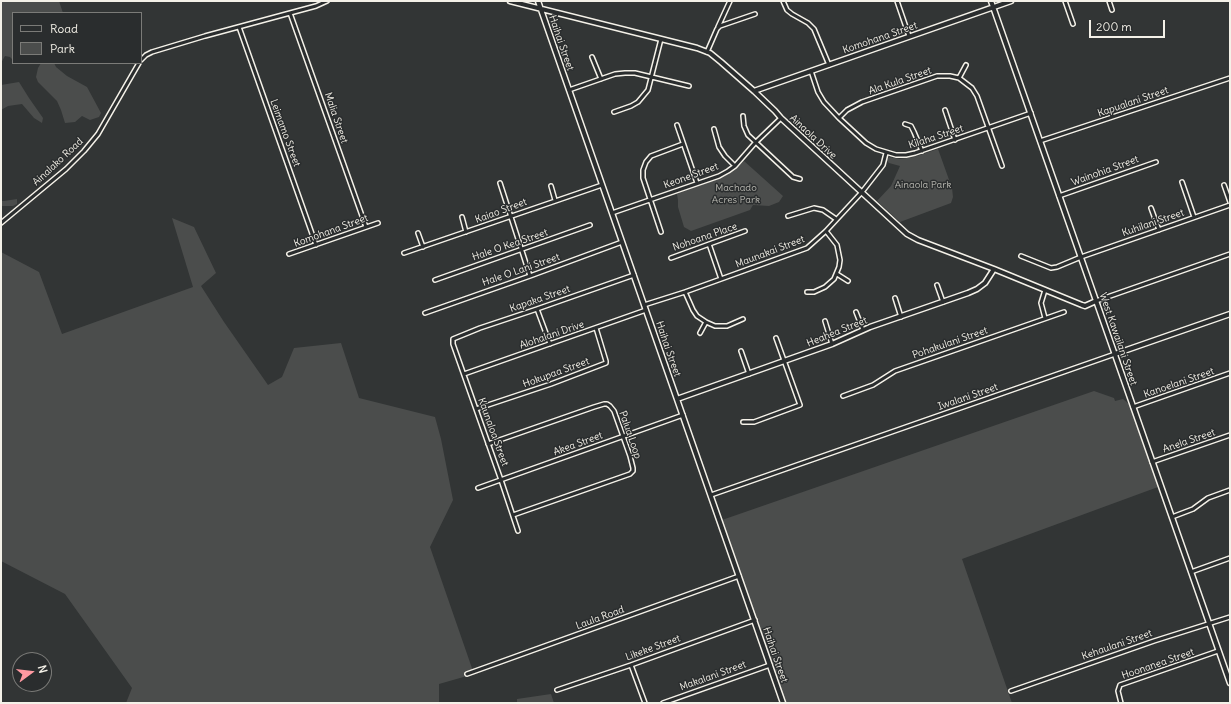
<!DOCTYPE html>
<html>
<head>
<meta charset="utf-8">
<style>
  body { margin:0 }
  #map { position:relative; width:1231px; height:704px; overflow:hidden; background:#323535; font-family:Delius,sans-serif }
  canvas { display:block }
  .frame { position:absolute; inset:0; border:2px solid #f4f1e8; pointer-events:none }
  .legend { position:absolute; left:12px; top:12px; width:130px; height:52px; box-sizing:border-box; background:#2a2d2e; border:1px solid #7b7b78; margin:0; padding:5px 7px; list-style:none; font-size:12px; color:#f4f1e8 }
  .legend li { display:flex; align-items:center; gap:8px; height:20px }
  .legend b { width:20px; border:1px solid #7b7b78 }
  .north { position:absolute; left:12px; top:652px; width:40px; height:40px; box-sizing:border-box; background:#2a2d2e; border:1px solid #7b7b78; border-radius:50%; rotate:75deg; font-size:11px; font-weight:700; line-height:16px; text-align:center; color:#f4f1e8 }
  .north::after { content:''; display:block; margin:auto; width:14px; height:18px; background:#ff9aa2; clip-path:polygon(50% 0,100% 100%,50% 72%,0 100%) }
  .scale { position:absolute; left:1089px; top:20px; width:76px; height:18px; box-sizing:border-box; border:2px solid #f4f1e8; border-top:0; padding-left:5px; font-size:12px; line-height:14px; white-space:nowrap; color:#f4f1e8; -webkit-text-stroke:3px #2a2d2e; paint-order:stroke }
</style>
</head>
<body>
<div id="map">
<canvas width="1231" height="704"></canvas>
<div class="frame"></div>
<ul class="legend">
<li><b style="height:5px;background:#2a2d2e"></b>Road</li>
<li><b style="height:11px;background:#4b4d4c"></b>Park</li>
</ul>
<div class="north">N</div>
<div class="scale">200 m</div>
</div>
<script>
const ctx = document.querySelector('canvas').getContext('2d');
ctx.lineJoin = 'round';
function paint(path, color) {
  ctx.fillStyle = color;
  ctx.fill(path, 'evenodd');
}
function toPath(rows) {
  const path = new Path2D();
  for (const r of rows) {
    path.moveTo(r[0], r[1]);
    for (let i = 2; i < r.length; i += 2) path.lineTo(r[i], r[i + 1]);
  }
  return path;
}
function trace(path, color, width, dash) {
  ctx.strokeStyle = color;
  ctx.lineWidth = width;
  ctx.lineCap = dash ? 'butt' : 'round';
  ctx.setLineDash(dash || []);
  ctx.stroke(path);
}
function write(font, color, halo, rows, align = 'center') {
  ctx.font = font + ' Delius,sans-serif';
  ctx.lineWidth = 3;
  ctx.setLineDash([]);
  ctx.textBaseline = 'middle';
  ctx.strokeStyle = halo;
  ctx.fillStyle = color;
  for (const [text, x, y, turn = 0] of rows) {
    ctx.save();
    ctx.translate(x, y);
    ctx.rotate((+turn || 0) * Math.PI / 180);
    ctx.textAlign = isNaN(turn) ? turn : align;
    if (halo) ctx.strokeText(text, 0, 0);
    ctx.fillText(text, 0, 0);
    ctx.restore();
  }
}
paint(toPath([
  [1,1,59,1,63,13,13,13,13,60,10,57,5,56,1,63],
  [41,63,54,63,56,67,67,76,87,87,101,113,99,117,90,120,82,116,75,122,65,123,61,110,57,101,38,82,36,77,38,68],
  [19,82,29,98,43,118,42,123,34,118,22,104,8,106,1,110,1,85],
  [938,149,952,188,953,197,951,203,900,222,877,201,891,186,900,166,889,163,887,161,887,159,889,157,900,159,914,157],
  [744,161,783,196,779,202,769,206,753,205,750,210,691,231,684,227,678,207,678,200,677,194,723,177,735,170],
  [17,199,17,204,13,206,1,206,1,201,4,201],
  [172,218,194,227,216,273,201,286,224,322,268,385,282,377,294,348,341,343,359,398,435,417,441,439,453,500,430,547,474,674,439,684,439,703,126,703,132,688,65,594,1,561,1,252,39,272,62,334,193,287],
  [1094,391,1114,398,1115,401,1123,399,1130,405,1158,487,962,559,1012,703,785,703,722,520],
  [551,694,554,703,517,703,517,699]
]), '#4b4d4c');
const street = toPath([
  [783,1,787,10,792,14,808,23,814,29,829,65],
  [897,1,909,36],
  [1065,1,1073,24],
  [1109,1,1112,10],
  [290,13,366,227],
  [239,27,316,245],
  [718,27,730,1],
  [707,52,717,29,720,26,755,14],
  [592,57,601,79],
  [141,60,146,55,152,52,205,36,290,13,316,6,327,1],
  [811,71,818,92,824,102,839,118,866,143,876,149,896,155,906,155,915,153,1031,113],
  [959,78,966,65],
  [569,90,615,74,625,73,635,73,689,86],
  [945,110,955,140],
  [614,112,631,106,638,102,648,90,661,39],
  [743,116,744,126,748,135,793,177,800,179],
  [839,118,847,110,862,102,937,76,950,76,959,78,972,88,977,96,1002,166],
  [905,124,911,126,914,132,922,151],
  [677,125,697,183],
  [714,129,719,147,725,156,735,166],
  [1040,141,1230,78],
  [1182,182,1194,217],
  [500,183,530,276],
  [1224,185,1230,202],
  [551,186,555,200],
  [1059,196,1156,162],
  [1151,208,1159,230],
  [612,213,719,176,728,171,735,166,755,143,781,118],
  [788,216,814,208,823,210,836,219],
  [462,217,466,232],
  [1,223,66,169,84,151,98,134,139,63],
  [661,232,643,178,643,170,646,162,651,156,683,144],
  [418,233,423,247],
  [709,244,721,279],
  [404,253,602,185],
  [289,254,378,223],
  [1021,256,1051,268,1057,267,1081,257,1230,205],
  [671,258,745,231],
  [837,274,848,281],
  [435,280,590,225],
  [937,285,943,302],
  [1045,290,1041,303,1045,318],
  [685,292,693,310,697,316,706,322,715,326,727,326,743,319],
  [807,292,814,292,825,287,834,279,839,267,840,260,837,245,826,231],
  [895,298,901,317],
  [1096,301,1230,254],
  [644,305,685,292,807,248,826,231,862,192,883,165,886,153],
  [537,309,550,344],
  [856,312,863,330],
  [425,313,530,276,622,242],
  [825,321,832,344],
  [700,333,706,322],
  [741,351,749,374],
  [464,374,646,310],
  [843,396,873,385,895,371,1064,312],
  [1133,407,1230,373],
  [476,409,551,384,606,363,606,361,596,328],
  [743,422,754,422,800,405,776,338],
  [488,444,594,407,604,404,607,404,610,406,614,411,630,456,633,468,633,471,630,474,513,515],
  [1152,462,1230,435],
  [478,488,683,415],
  [711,495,1115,354],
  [1172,517,1193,509,1208,498,1230,490],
  [518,531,501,480,453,344,453,339,480,328,537,309,634,275],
  [1191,572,1230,558],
  [631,665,645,703],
  [467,674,739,576],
  [557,690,631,665,755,620],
  [1011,691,1154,641,1230,617],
  [663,703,770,665],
  [1121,703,1118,691,1120,685,1218,651]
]);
const secondary = toPath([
  [510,1,697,48,710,53,721,62,754,91,775,111,781,118,907,234,918,240,994,269,1082,305,1085,306,1096,301],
  [538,1,783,703],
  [991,1,1230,683],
  [754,91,1011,1],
  [1115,354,1230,314],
  [677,399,832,344,870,327,968,293,977,289,985,283,994,269]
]);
trace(street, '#f4f1e8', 6);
trace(secondary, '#f4f1e8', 7);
trace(street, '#2a2d2e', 3);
trace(secondary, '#2a2d2e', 4);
write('10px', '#f4f1e8', '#2a2d2e', [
  ["Komohana Street",880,38,-19],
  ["Haihai Street",561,43,71],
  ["Ala Kula Street",900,81,-19],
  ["Kapualani Street",1133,102,-19],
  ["Malia Street",336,118,71],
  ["Leimamo Street",285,133,70],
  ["Ainaola Drive",813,137,43],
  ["Kilaha Street",936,137,-18],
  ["Ainalako Road",58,162,-43],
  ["Wainohia Street",1105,171,-20],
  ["Keone Street",691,176,-20],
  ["Kaiao Street",501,211,-20],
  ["Kuhilani Street",1153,223,-19],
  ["Komohana Street",331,231,-20],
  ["Nohoana Place",705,237,-19],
  ["Hale O Kea Street",510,245,-19],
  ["Maunakai Street",770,252,-21],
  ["Hale O Lani Street",521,270,-19],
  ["Kapaka Street",540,299,-19],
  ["Heahea Street",837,332,-22],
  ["Alohalani Drive",552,335,-19],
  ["West Kawailani Street",1118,339,71],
  ["Pohakulani Street",950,343,-19],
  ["Haihai Street",668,349,71],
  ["Hokupaa Street",556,373,-20],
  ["Kanoelani Street",1179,383,-19],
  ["Iwalani Street",968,397,-19],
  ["Kaunaloa Street",493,432,70],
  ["Palua Loop",630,435,71],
  ["Anela Street",1189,441,-19],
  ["Akea Street",578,444,-20],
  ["Laula Road",600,618,-20],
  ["Kehaulani Street",1117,645,-19],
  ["Likeke Street",653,648,-20],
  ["Haihai Street",775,655,71],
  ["Hoonanea Street",1158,664,-19],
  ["Makalani Street",713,676,-20]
]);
write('10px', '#b9b8b1', '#2a2d2e', [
  ["Ainaola Park",923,185],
  ["Machado",736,188],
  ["Acres Park",736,200]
]);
</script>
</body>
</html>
